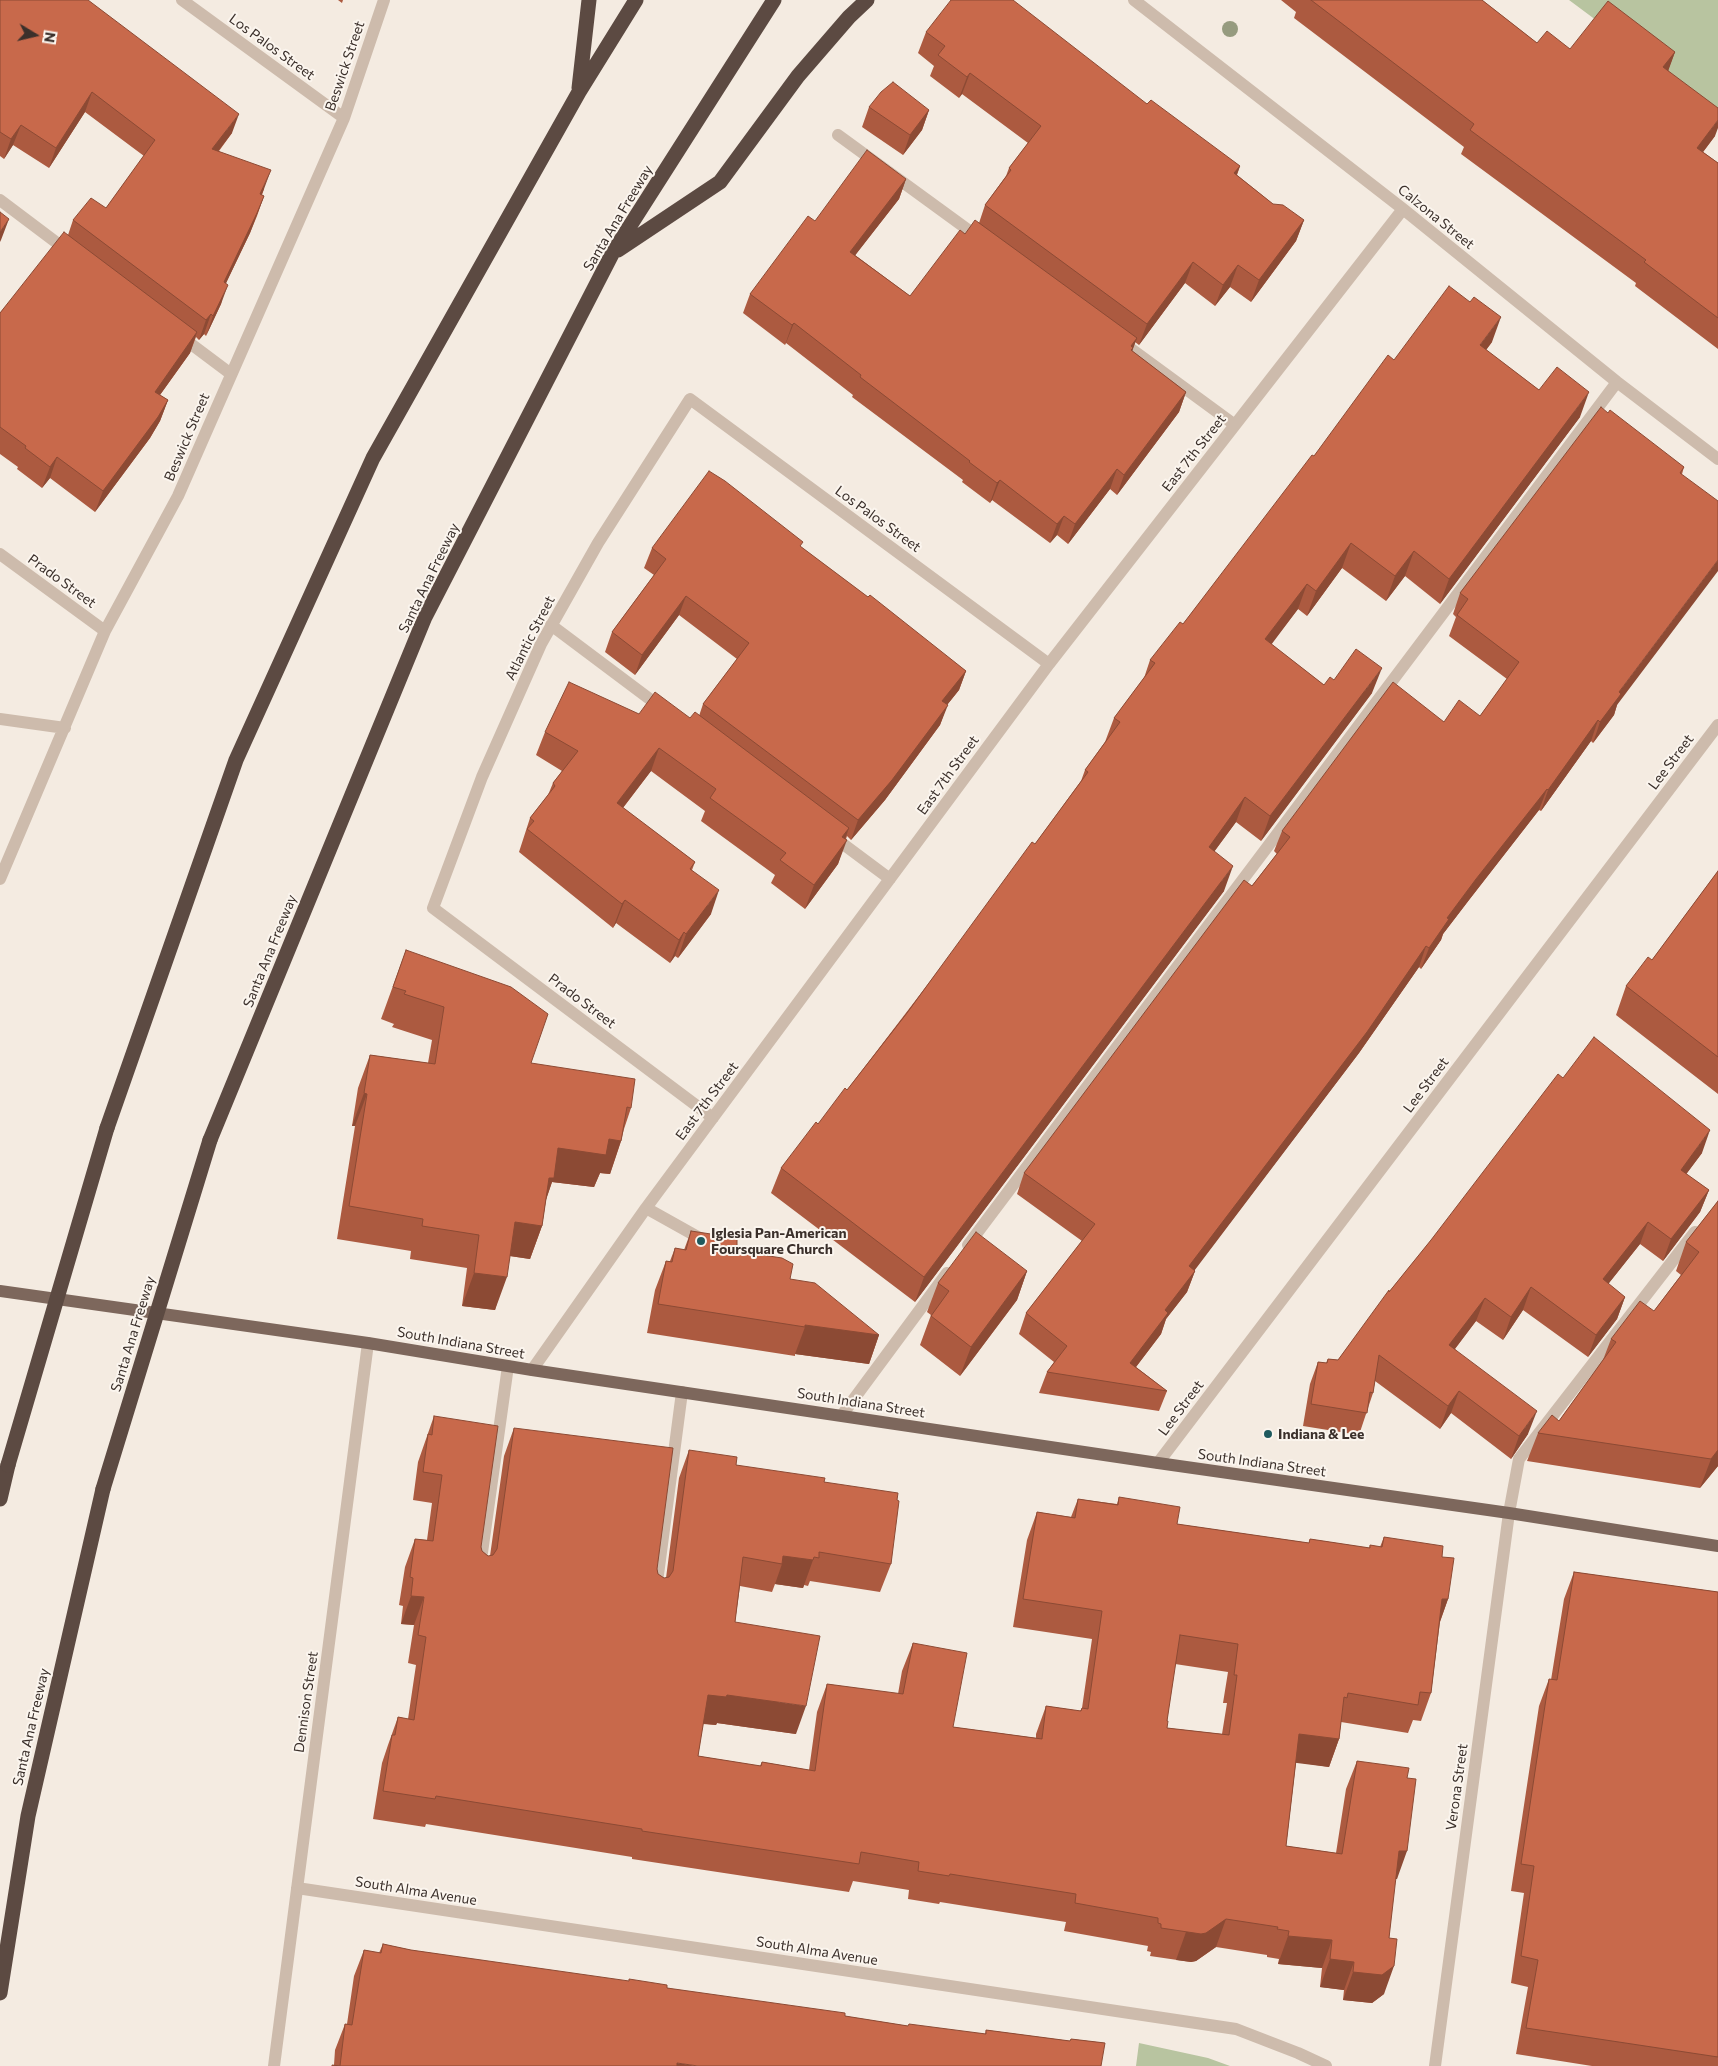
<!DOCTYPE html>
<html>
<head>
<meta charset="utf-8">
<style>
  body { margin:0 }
  #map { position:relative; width:1718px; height:2066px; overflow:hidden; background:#f4ebe1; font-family:Commissioner,sans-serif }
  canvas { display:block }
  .north { position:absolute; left:10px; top:10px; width:50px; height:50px; -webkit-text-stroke:4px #fbf5ee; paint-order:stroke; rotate:99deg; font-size:14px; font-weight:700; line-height:20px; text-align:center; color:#3b302b }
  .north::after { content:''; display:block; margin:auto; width:18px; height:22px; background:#3b302b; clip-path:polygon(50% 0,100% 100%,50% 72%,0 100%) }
</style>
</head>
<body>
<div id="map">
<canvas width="1718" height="2066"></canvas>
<div class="north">N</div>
</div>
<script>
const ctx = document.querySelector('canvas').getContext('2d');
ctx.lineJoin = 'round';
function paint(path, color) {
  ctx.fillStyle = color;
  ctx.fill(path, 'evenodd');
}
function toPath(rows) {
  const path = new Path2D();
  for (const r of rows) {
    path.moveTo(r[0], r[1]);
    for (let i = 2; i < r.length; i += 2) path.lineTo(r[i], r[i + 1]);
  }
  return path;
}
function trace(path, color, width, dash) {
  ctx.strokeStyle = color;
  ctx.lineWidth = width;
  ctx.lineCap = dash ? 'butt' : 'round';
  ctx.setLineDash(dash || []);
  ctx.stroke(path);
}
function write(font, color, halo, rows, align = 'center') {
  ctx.font = font + ' Commissioner,sans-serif';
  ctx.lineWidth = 4;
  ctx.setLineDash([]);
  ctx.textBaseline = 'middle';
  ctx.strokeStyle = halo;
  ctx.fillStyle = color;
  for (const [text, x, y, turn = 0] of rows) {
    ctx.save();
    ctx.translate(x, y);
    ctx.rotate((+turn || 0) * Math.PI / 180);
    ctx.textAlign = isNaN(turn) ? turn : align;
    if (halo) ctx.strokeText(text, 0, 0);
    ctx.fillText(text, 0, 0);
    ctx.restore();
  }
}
paint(toPath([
  [1569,0,1718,0,1718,111],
  [1139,2043,1208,2058,1230,2066,1136,2066]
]), '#b8c4a0');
trace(toPath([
  [182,0,344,118],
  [1134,0,1403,209,1617,382,1718,459],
  [838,135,982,240],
  [0,200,69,252],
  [179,335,231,374],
  [1119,340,1235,425],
  [0,554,105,631],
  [551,625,663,709],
  [0,719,65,728],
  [831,835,890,879],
  [0,879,105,631,178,496,344,118,384,0],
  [713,1118,433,908,482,777,541,644,598,543,690,399,1049,664],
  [646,1208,705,1241],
  [968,1245,1617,382],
  [532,1370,646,1208,1049,664,1403,209],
  [842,1415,947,1273],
  [1158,1463,1718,725],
  [480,1567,508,1366],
  [656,1590,682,1392],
  [297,1888,1236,2029,1298,2053,1326,2066],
  [274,2066,368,1343],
  [1435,2066,1509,1513,1519,1459,1695,1232]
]), '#cdbbac', 12);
trace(toPath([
  [0,1291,368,1343,532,1370,1158,1463,1509,1513,1718,1546]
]), '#7d675c', 12);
trace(toPath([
  [579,88,589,0],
  [618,250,720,182,798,76,849,17,867,0],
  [107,1128,236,760,373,458,579,92,636,0],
  [210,1140,425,617,612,254,774,0],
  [0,1499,8,1465],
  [0,1993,28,1816,103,1489]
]), '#5c4a42', 15);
trace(toPath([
  [8,1465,107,1128],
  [103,1489,210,1140]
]), '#5c4a42', 15);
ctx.fillStyle = '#969b7f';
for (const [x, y] of [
  [1230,29]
]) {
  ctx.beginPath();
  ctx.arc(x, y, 8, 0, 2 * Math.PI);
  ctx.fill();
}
paint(toPath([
  [0,0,232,133,219,151,264,189,262,195,264,196,257,216,250,233,226,283,221,304,206,336,204,334,199,340,196,337,190,353,160,395,168,400,160,421,150,438,95,512,50,478,42,488,17,469,18,467,0,454,0,313,68,235,73,220,106,208,144,156,85,112,49,168,13,145,4,159,0,156],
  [338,0,343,0,342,3],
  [1281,0,1482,0,1537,43,1570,49,1675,52,1668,70,1715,136,1703,152,1718,163,1718,349,1635,286,1636,283,1461,154,1464,147,1294,18,1296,12],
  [926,32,1147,104,1240,166,1237,175,1273,204,1304,220,1296,241,1251,302,1230,287,1215,306,1185,283,1139,345,1135,342,1132,351,1186,392,1179,412,1117,495,1110,489,1068,544,1057,535,1050,543,992,500,990,503,962,482,963,480,852,397,853,395,786,343,785,345,743,313,750,294,815,221,906,179,899,199,855,255,910,296,965,234,979,223,985,205,1006,176,1009,168,1028,143,962,94,959,98,930,76,934,66,918,53],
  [869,107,929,110,922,130,903,155,862,127],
  [1492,342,1486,350,1539,390,1580,417,1440,604,1405,576,1386,601,1342,568,1307,616,1298,609,1271,644,1324,685,1334,680,1372,693,1261,841,1236,822,1214,852,1224,891,915,1302,771,1193,781,1168,847,1090,1035,844,1081,781,1085,770,1105,742,1114,718,1144,678,1150,660,1183,624,1314,456,1394,360],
  [1608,413,1684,467,1617,705,1614,715,1593,743,1591,741,1541,811,1539,810,1469,900,1443,934,1441,940,1421,969,1419,967,1359,1053,1194,1270,1195,1271,1187,1292,1166,1319,1161,1334,1136,1367,1167,1391,1159,1411,1039,1393,1047,1372,1054,1362,1019,1334,1026,1313,1082,1241,1017,1194,1024,1173,1277,854,1274,851,1282,831,1444,722,1480,716,1507,679,1449,636,1456,617,1453,614,1460,593],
  [801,547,966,671,959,690,947,705,940,725,885,800,851,840,847,836,838,864,805,909,771,883,775,875,701,821,705,811,651,771,623,808,695,862,692,870,711,914,678,958,675,956,670,963,616,923,613,928,519,852,530,818,548,795,553,783,562,771,536,755,545,732,639,714,690,718,699,716,703,704,737,659,679,615,635,675,605,652,612,632,654,575,644,568,652,548],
  [1718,871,1718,1094,1616,1015,1626,986,1652,960],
  [406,950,531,1063,631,1108,624,1129,621,1141,610,1174,600,1173,594,1187,552,1182,546,1200,542,1226,530,1259,510,1256,495,1310,462,1306,467,1268,410,1259,411,1251,337,1239,355,1126,352,1126,358,1088,370,1055,428,1063,432,1040,392,1027,394,1024,381,1019],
  [1563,1078,1702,1153,1686,1174,1709,1190,1700,1212,1663,1261,1640,1244,1608,1284,1625,1297,1617,1319,1588,1357,1523,1310,1503,1340,1476,1321,1455,1349,1528,1434,1511,1459,1451,1413,1440,1429,1375,1381,1373,1393,1359,1435,1303,1426,1310,1384,1318,1362,1326,1363,1328,1359,1338,1360,1389,1292],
  [1718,1201,1718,1466,1700,1488,1527,1461,1538,1433,1559,1421,1603,1360,1611,1339,1654,1311,1681,1275,1676,1271,1686,1242],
  [691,1231,737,1251,790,1279,879,1335,869,1364,795,1354,795,1356,647,1333,655,1290,666,1261,670,1261,675,1248,684,1250],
  [1027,1271,1017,1300,960,1376,920,1345,931,1315,927,1312,938,1283],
  [434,1416,481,1547,482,1551,488,1556,490,1556,504,1456,514,1428,657,1569,658,1574,664,1578,666,1578,679,1478,689,1450,736,1465,824,1482,897,1500,891,1564,880,1592,810,1581,808,1586,804,1585,803,1588,775,1584,772,1592,740,1586,735,1622,796,1734,717,1723,716,1725,703,1724,698,1756,760,1766,762,1762,809,1770,817,1712,827,1684,898,1694,902,1671,913,1643,953,1727,1036,1738,1036,1734,1046,1706,1080,1711,1082,1708,1092,1639,1013,1627,1027,1540,1037,1512,1071,1517,1078,1499,1117,1504,1119,1497,1177,1524,1309,1543,1310,1539,1369,1548,1370,1545,1380,1547,1384,1537,1442,1557,1448,1599,1440,1622,1431,1693,1421,1721,1413,1720,1408,1733,1341,1722,1339,1739,1329,1767,1296,1762,1286,1846,1336,1853,1346,1789,1357,1761,1407,1778,1397,1879,1395,1879,1389,1938,1384,1994,1372,2003,1343,2000,1344,1990,1320,1987,1322,1968,1278,1964,1279,1959,1267,1957,1267,1955,1216,1947,1196,1961,1191,1962,1150,1956,1151,1952,1147,1951,1148,1946,1064,1931,1066,1922,940,1902,939,1904,908,1899,909,1890,853,1881,849,1892,632,1859,632,1857,426,1824,425,1827,373,1819,382,1763,388,1745,398,1717,408,1719,416,1665,408,1663,414,1625,401,1624,403,1606,399,1605,405,1567,415,1539,427,1540,432,1503,413,1500,418,1462],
  [1175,1664,1228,1672,1223,1703,1227,1703,1222,1734,1167,1728,1167,1721],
  [1574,1572,1718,1592,1718,2066,1592,2066,1516,2054,1528,1987,1511,1983,1524,1893,1511,1891,1539,1706,1549,1679,1551,1680,1564,1599],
  [383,1944,411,1950,667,1988,908,2026,985,2034,986,2030,1070,2041,1071,2039,1105,2043,332,2066,334,2065,335,2050,345,2024,347,2024,354,1976,364,1950,379,1953]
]), '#ac5a40');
paint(toPath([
  [1675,52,1666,77,1663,67],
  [970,73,962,94,959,98,967,77],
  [92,92,85,112,49,168,56,148],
  [929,110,922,130,903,155,910,135],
  [239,114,232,133,205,168,212,149],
  [1718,120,1718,128,1715,136,1688,172,1697,148],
  [21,125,13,145,4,159,11,139],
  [1240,166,1232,187,1234,173],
  [271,170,264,189,253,214,260,194],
  [906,179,899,199,843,271,850,252],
  [264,196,250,233,217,302,224,282],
  [9,219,1,240,0,242,0,232],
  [1304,220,1296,241,1251,302,1259,280],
  [1193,262,1185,283,1139,345,1147,324],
  [1238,265,1230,287,1215,306,1223,285],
  [228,285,221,304,206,336,213,316],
  [211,314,204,334,199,340,206,320],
  [1501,317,1492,342,1471,370,1480,345],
  [794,323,786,343,785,345,792,325],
  [197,332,190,353,147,413,155,392],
  [1137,338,1126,368,1131,346],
  [1186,392,1179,412,1117,495,1124,475],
  [1589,392,1580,417,1440,604,1449,579],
  [168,400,160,421,150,438,95,512,103,491],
  [57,457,50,478,42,488,50,467],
  [1117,469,1110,489,1068,544,1075,524],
  [1000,480,992,500,990,503,997,483],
  [1064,516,1057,535,1050,543,1057,524],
  [1351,543,1342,568,1307,616,1316,591],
  [1414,551,1405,576,1386,601,1395,576],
  [1718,560,1718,571,1617,705,1614,715,1593,743,1600,722,1619,692],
  [1307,584,1298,609,1256,665,1265,639],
  [686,596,679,615,635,675,642,655],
  [1382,668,1372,693,1261,841,1270,816],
  [966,671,959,690,935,720,942,701],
  [948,705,940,725,885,800,851,840,858,820],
  [1598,720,1591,741,1541,811,1548,790],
  [659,748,651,771,608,827,617,803],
  [1547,789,1539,810,1469,900,1443,934,1441,940,1421,969,1429,948,1447,918,1476,879],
  [1245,797,1236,822,1199,872,1209,847],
  [849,828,843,845,847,840,838,864,805,909,814,885,842,837],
  [1233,866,1224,891,915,1302,924,1277],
  [719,890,711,914,678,958,686,934],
  [625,900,616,923,613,928,622,904],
  [684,932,675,956,670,963,679,940],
  [1426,946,1419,967,1359,1053,1182,1287,1189,1266],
  [364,1093,367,1094,355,1126,352,1126],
  [1710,1130,1702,1153,1673,1192,1681,1170],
  [609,1139,621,1141,610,1174,600,1173,594,1187,552,1182,542,1211,537,1211,558,1148],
  [1709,1190,1700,1212,1663,1261,1671,1239],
  [515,1222,542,1226,530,1259,503,1255],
  [1648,1222,1640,1244,1594,1302,1603,1279],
  [1027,1271,1017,1300,960,1376,971,1347],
  [1195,1271,1187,1292,1166,1319,1161,1334,1123,1384,1130,1363,1165,1310],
  [474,1273,507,1277,495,1310,462,1306],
  [1531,1287,1523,1310,1503,1340,1511,1317],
  [1625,1297,1617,1319,1588,1357,1596,1335],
  [1485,1298,1476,1321,1441,1367,1449,1345],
  [805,1325,879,1335,869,1364,795,1354,805,1327],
  [1459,1391,1451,1413,1440,1429,1448,1406],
  [1537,1411,1528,1434,1511,1459,1519,1436],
  [1718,1450,1718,1466,1700,1488,1711,1459],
  [783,1556,813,1560,803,1588,775,1584,782,1564],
  [411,1596,424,1597,414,1625,401,1624],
  [1442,1599,1448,1599,1438,1627],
  [708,1695,727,1695,806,1706,796,1734,717,1723,716,1725,698,1723],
  [1299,1734,1339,1739,1329,1767,1289,1762],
  [1399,1851,1407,1851,1397,1879,1389,1879],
  [1226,1919,1216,1947,1196,1961,1191,1962,1176,1960,1186,1932],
  [1288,1936,1332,1940,1322,1968,1278,1964],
  [1330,1959,1354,1962,1344,1990,1320,1987],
  [1394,1966,1384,1994,1372,2003,1343,2000,1353,1972],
  [677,2063,698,2066,676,2066]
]), '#8c4a34');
const building = toPath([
  [0,0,88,0,239,114,212,149,271,170,260,194,264,196,257,213,224,282,228,285,213,316,211,314,206,320,73,220,91,198,106,208,155,140,92,92,56,148,21,125,11,139,0,132,0,0],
  [951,0,1013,0,1147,104,1151,100,1240,166,1234,173,1273,204,1283,205,1304,220,1259,280,1238,265,1223,285,1193,262,1147,324,985,205,1011,170,1009,168,1041,126,970,73,967,77,938,55,945,46,926,32,951,0],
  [1311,0,1482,0,1537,43,1547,31,1570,49,1608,1,1675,52,1663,67,1718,108,1718,120,1697,148,1718,163,1718,318,1644,262,1646,260,1470,130,1474,124,1311,0],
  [893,82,929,110,910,135,869,107,881,92,893,82],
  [867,150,906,179,850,252,910,296,960,230,965,234,975,220,1137,338,1131,346,1133,348,1131,350,1186,392,1124,475,1117,469,1075,524,1064,516,1057,524,1000,480,997,483,969,462,970,461,860,377,861,375,794,323,792,325,750,294,808,216,815,221,867,150],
  [0,212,9,219,0,232,0,212],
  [64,232,197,332,155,392,168,400,158,417,103,491,57,457,50,467,25,448,26,446,0,427,0,313,64,232],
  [1449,286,1470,302,1474,297,1501,317,1480,345,1539,390,1557,367,1589,392,1449,579,1414,551,1395,576,1351,543,1316,591,1307,584,1265,639,1324,685,1330,677,1334,680,1356,649,1382,668,1270,816,1245,797,1209,847,1233,866,924,1277,781,1168,816,1122,818,1124,845,1088,847,1090,907,1013,1032,842,1035,844,1088,772,1085,770,1120,722,1114,718,1155,663,1150,660,1180,622,1183,624,1312,455,1314,456,1388,355,1394,360,1449,286],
  [1601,407,1608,413,1610,410,1684,467,1680,473,1718,501,1718,560,1619,692,1621,694,1600,722,1598,720,1548,790,1547,789,1476,879,1447,918,1449,919,1429,948,1426,946,1367,1032,1189,1266,1195,1271,1165,1310,1168,1313,1130,1363,1167,1391,1047,1372,1067,1346,1026,1313,1095,1224,1024,1173,1244,880,1252,886,1290,837,1282,831,1393,682,1444,722,1459,700,1480,716,1519,662,1457,615,1468,599,1460,593,1601,407],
  [709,471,725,481,803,542,800,546,868,597,870,595,966,671,942,701,948,705,892,780,858,820,703,704,749,643,686,596,642,655,612,632,666,559,652,548,709,471],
  [569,682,639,714,655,692,690,718,695,712,849,828,842,837,847,840,814,885,780,860,786,853,710,798,716,789,659,748,617,803,695,862,690,869,719,890,686,934,684,932,679,940,625,900,622,904,527,829,534,821,530,818,555,786,553,783,578,751,545,732,569,682],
  [1718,871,1718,1057,1626,986,1648,957,1652,960,1718,871],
  [406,950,511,987,548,1014,531,1063,635,1079,631,1108,627,1107,621,1141,609,1139,606,1155,558,1148,554,1178,549,1178,542,1226,515,1222,507,1277,474,1273,479,1235,422,1226,423,1219,349,1206,367,1094,364,1093,370,1055,435,1064,444,1007,404,994,406,991,393,987,406,950],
  [1594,1037,1710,1130,1681,1170,1709,1190,1671,1239,1648,1222,1603,1279,1625,1297,1596,1335,1531,1287,1511,1317,1485,1298,1449,1345,1537,1411,1519,1436,1459,1391,1448,1406,1379,1355,1373,1393,1370,1392,1367,1413,1311,1404,1318,1362,1327,1363,1328,1359,1338,1360,1389,1290,1389,1292,1431,1240,1558,1074,1563,1078,1594,1037],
  [1718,1201,1718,1450,1711,1459,1538,1433,1552,1415,1559,1421,1616,1342,1611,1339,1640,1301,1654,1311,1699,1252,1686,1242,1718,1201],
  [691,1231,737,1238,737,1251,782,1258,793,1264,790,1279,815,1283,879,1335,805,1325,805,1327,658,1304,666,1261,672,1262,675,1248,686,1250,691,1231],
  [976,1232,1027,1271,971,1347,931,1316,949,1291,938,1283,976,1232],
  [434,1416,498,1426,481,1547,482,1551,488,1556,493,1555,497,1549,514,1428,673,1448,657,1569,658,1574,664,1578,669,1577,673,1571,689,1450,737,1457,736,1465,825,1478,824,1482,898,1493,897,1500,899,1501,891,1564,819,1552,819,1558,814,1557,813,1560,783,1556,782,1564,743,1557,735,1622,820,1636,806,1706,727,1695,726,1697,708,1695,698,1756,761,1766,762,1762,815,1771,827,1684,903,1694,913,1643,967,1653,953,1727,1042,1739,1046,1706,1081,1711,1082,1708,1088,1709,1102,1611,1023,1599,1037,1512,1075,1518,1078,1499,1118,1505,1119,1497,1180,1507,1177,1524,1309,1543,1310,1539,1370,1548,1370,1545,1382,1547,1384,1537,1443,1546,1442,1557,1454,1558,1448,1599,1442,1599,1431,1693,1420,1692,1418,1705,1348,1693,1347,1698,1344,1697,1339,1739,1299,1734,1286,1846,1342,1854,1357,1761,1409,1768,1407,1778,1416,1779,1407,1851,1399,1851,1389,1938,1397,1939,1394,1966,1382,1975,1353,1972,1354,1962,1330,1959,1332,1940,1288,1936,1289,1931,1277,1929,1278,1927,1226,1919,1206,1933,1201,1934,1161,1928,1161,1924,1158,1923,1158,1918,1075,1903,1076,1894,950,1874,949,1876,918,1871,919,1862,861,1852,859,1864,642,1831,642,1829,436,1796,435,1799,383,1791,392,1735,395,1735,398,1717,414,1720,426,1637,418,1635,424,1597,411,1596,413,1578,410,1577,415,1539,433,1541,442,1475,423,1472,428,1434,432,1435,434,1416],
  [1180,1635,1238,1644,1234,1675,1237,1675,1229,1735,1167,1728,1168,1721,1167,1721,1180,1635],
  [1574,1572,1718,1592,1718,2057,1526,2028,1538,1960,1521,1956,1534,1866,1521,1864,1549,1679,1557,1680,1574,1572],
  [383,1944,411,1950,629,1981,629,1979,667,1985,667,1988,845,2013,845,2016,908,2026,909,2024,986,2034,986,2030,1070,2041,1071,2039,1105,2043,1101,2066,698,2066,677,2063,677,2066,332,2066,332,2065,340,2066,345,2024,352,2025,364,1950,381,1953,383,1944]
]);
paint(building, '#c8694b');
trace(building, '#8c4a34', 1);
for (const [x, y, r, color] of [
  [701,1241,5,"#1f5a5e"],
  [1268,1434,5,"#1f5a5e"]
]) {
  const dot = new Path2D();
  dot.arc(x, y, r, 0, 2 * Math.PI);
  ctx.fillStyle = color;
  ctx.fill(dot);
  trace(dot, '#fbf5ee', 2);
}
write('14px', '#3b302b', '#fbf5ee', [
  ["Los Palos Street",272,47,36],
  ["Beswick Street",345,66,-71],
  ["Calzona Street",1436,217,39],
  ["Santa Ana Freeway",618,218,-59],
  ["Beswick Street",187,437,-67],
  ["East 7th Street",1194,453,-52],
  ["Los Palos Street",878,519,36],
  ["Santa Ana Freeway",429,578,-64],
  ["Prado Street",62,581,36],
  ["Atlantic Street",530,638,-63],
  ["Lee Street",1671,762,-53],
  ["East 7th Street",948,775,-54],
  ["Santa Ana Freeway",270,951,-68],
  ["Prado Street",582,1001,37],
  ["Lee Street",1426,1085,-53],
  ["East 7th Street",707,1101,-53],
  ["Santa Ana Freeway",133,1334,-73],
  ["South Indiana Street",461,1343,10],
  ["South Indiana Street",861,1403,9],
  ["Lee Street",1181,1408,-53],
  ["South Indiana Street",1262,1463,8],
  ["Dennison Street",306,1702,-82],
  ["Santa Ana Freeway",31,1727,-77],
  ["Verona Street",1457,1787,-82],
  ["South Alma Avenue",416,1891,9],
  ["South Alma Avenue",817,1951,9]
]);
write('bold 14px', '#3b302b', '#fbf5ee', [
  ["Iglesia Pan-American",711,1233],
  ["Foursquare Church",711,1249],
  ["Indiana & Lee",1278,1434]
], 'left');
</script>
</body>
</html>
